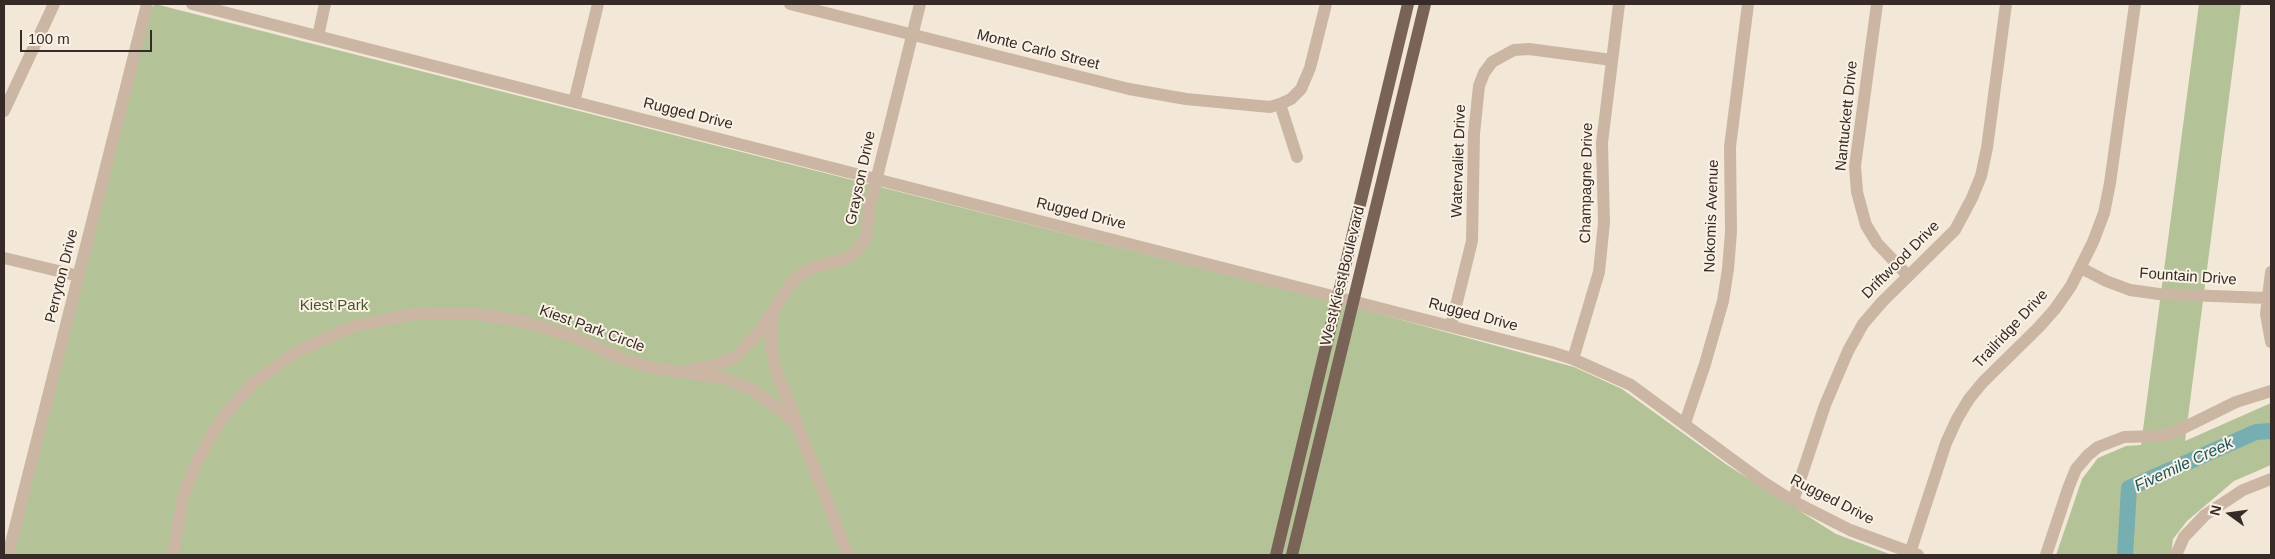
<!DOCTYPE html>
<html>
<head>
<meta charset="utf-8">
<style>
  body { margin:0 }
  #map { position:relative; width:2275px; height:559px; overflow:hidden; background:#f3e7d8; font-family:Arial,sans-serif }
  canvas { display:block }
  .frame { position:absolute; inset:0; border:5px solid #362b26; pointer-events:none }
  .north { position:absolute; left:2205px; top:489px; width:50px; height:50px; -webkit-text-stroke:4px #faf1e5; paint-order:stroke; rotate:284deg; font-size:14px; font-weight:700; line-height:20px; text-align:center; color:#362b26 }
  .north::after { content:''; display:block; margin:auto; width:18px; height:22px; background:#362b26; clip-path:polygon(50% 0,100% 100%,50% 72%,0 100%) }
  .scale { position:absolute; left:20px; top:30px; width:132px; height:22px; box-sizing:border-box; border:2px solid #362b26; border-top:0; padding-left:6px; font-size:15px; line-height:18px; white-space:nowrap; color:#362b26; -webkit-text-stroke:4px #faf1e5; paint-order:stroke }
</style>
</head>
<body>
<div id="map">
<canvas width="2275" height="559"></canvas>
<div class="frame"></div>
<div class="north">N</div>
<div class="scale">100 m</div>
</div>
<script>
const ctx = document.querySelector('canvas').getContext('2d');
ctx.lineJoin = 'round';
function paint(path, color) {
  ctx.fillStyle = color;
  ctx.fill(path, 'evenodd');
}
function toPath(rows) {
  const path = new Path2D();
  for (const r of rows) {
    path.moveTo(r[0], r[1]);
    for (let i = 2; i < r.length; i += 2) path.lineTo(r[i], r[i + 1]);
  }
  return path;
}
function trace(path, color, width, dash) {
  ctx.strokeStyle = color;
  ctx.lineWidth = width;
  ctx.lineCap = dash ? 'butt' : 'round';
  ctx.setLineDash(dash || []);
  ctx.stroke(path);
}
function write(font, color, halo, rows, align = 'center') {
  ctx.font = font + ' Arial,sans-serif';
  ctx.lineWidth = 4;
  ctx.setLineDash([]);
  ctx.textBaseline = 'middle';
  ctx.strokeStyle = halo;
  ctx.fillStyle = color;
  for (const [text, x, y, turn = 0] of rows) {
    ctx.save();
    ctx.translate(x, y);
    ctx.rotate((+turn || 0) * Math.PI / 180);
    ctx.textAlign = isNaN(turn) ? turn : align;
    if (halo) ctx.strokeText(text, 0, 0);
    ctx.fillText(text, 0, 0);
    ctx.restore();
  }
}
paint(toPath([
  [155,4,1332,301,1574,367,1622,389,1727,465,1836,534,1892,555,13,555,150,10],
  [2199,4,2241,4,2185,441,2271,403,2271,465,2234,481,2187,521,2173,539,2171,555,2056,555,2082,479,2098,458,2126,446,2141,445]
]), '#b4c298');
trace(toPath([
  [2125,555,2129,488,2256,432,2271,431]
]), '#76aeb1', 16);
trace(toPath([
  [192,4,1551,352,1573,359,1631,385,1763,482,1793,501,1850,530,1918,555],
  [790,4,1129,89,1186,99,1270,107,1280,104,1291,99,1301,89,1310,68,1326,4],
  [1877,4,1855,166,1857,192,1866,225,1877,243,1908,276],
  [318,36,325,4],
  [574,102,598,4],
  [1280,104,1297,157],
  [4,111,54,4],
  [4,258,79,276],
  [2081,268,2106,281,2130,290,2159,294,2267,298],
  [2271,272,2266,314,2271,342],
  [773,313,771,348,776,370,796,422],
  [1451,326,1472,241,1474,134,1479,86,1484,73,1492,62,1514,50,1529,49,1612,60],
  [1573,359,1599,272,1604,223,1602,143,1619,4],
  [693,369,719,364,735,357,760,331,786,290,798,276,812,268,847,258,859,249,867,234,869,209,920,4],
  [1685,423,1705,364,1723,301,1728,269,1731,232,1730,147,1748,4],
  [1793,501,1825,405,1848,351,1863,324,1882,302,1955,230,1972,198,1981,176,1987,148,2006,4],
  [1910,553,1946,443,1957,419,1969,399,1983,382,2039,327,2055,309,2071,286,2093,242,2104,213,2110,183,2135,4],
  [8,555,147,4],
  [173,555,183,497,196,463,222,418,253,383,296,352,354,326,419,313,477,314,525,322,575,337,620,358,653,368,724,378,754,391,782,411,798,427,848,555],
  [2046,555,2069,486,2076,469,2088,455,2098,447,2124,437,2158,436,2173,433,2236,402,2271,391],
  [2176,555,2184,537,2205,515,2243,490,2271,479]
]), '#cbb6a4', 12);
trace(toPath([
  [1276,555,1408,4],
  [1292,555,1425,4]
]), '#796256', 12);
write('15px', '#362b26', '#faf1e5', [
  ["Monte Carlo Street",1038,50,14],
  ["Rugged Drive",688,114,14],
  ["Nantuckett Drive",1847,116,-84],
  ["Watervaliet Drive",1459,161,-88],
  ["Grayson Drive",861,178,-78],
  ["Champagne Drive",1587,183,-89],
  ["Rugged Drive",1081,214,14],
  ["Nokomis Avenue",1712,216,-88],
  ["Driftwood Drive",1901,260,-45],
  ["Perryton Drive",62,276,-76],
  ["West Kiest Boulevard",1343,276,-76],
  ["Fountain Drive",2188,277,4],
  ["Rugged Drive",1473,315,15],
  ["Kiest Park Circle",592,329,20],
  ["Trailridge Drive",2011,329,-47],
  ["Rugged Drive",1832,500,27]
]);
write('15px', '#455628', '#faf1e5', [
  ["Kiest Park",334,306]
]);
write('italic 16px', '#19555a', '#faf1e5', [
  ["Fivemile Creek",2184,465,-25]
]);
</script>
</body>
</html>
